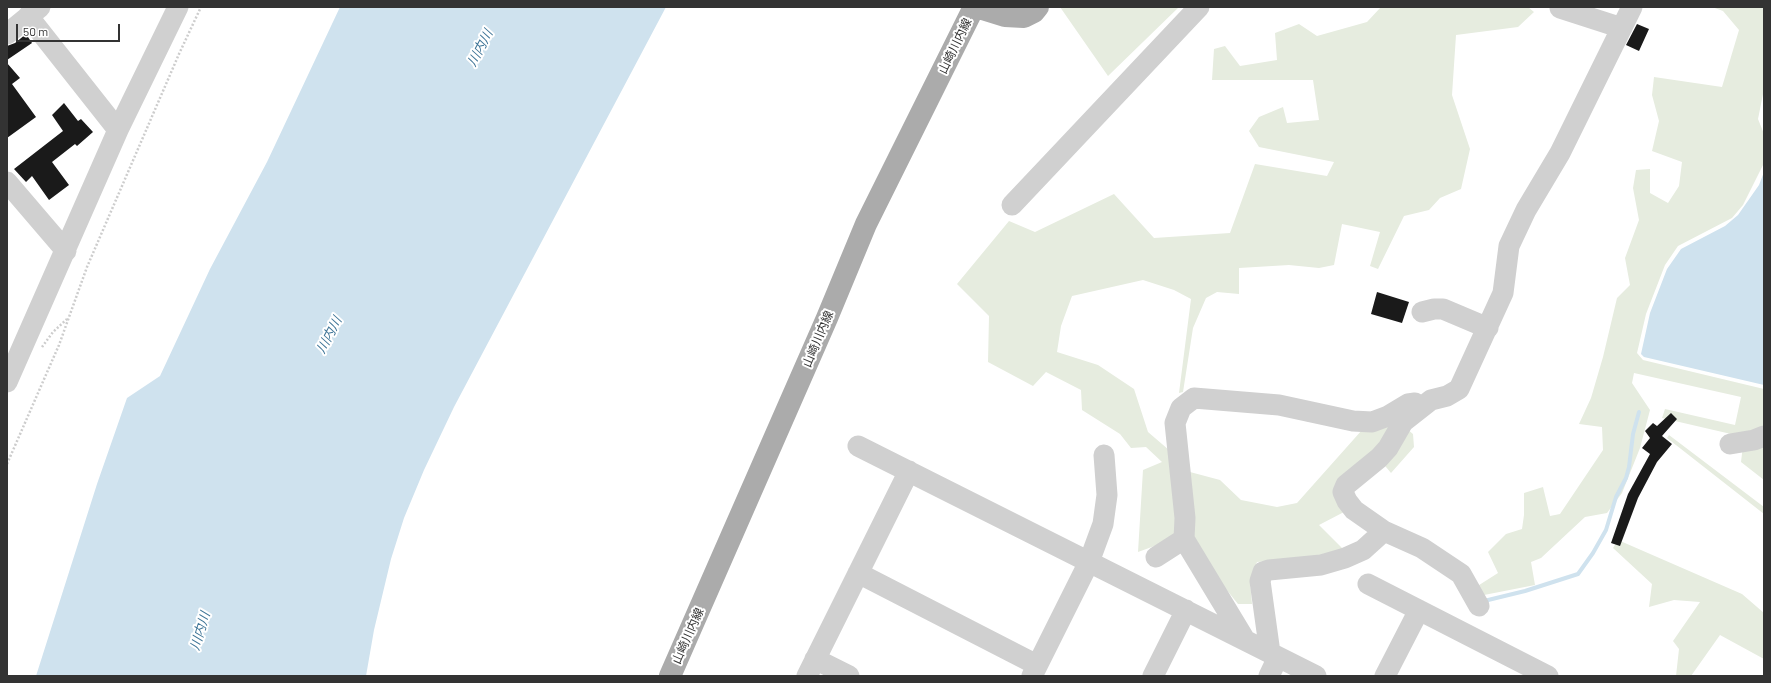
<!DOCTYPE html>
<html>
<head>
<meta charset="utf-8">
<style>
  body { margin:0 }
  #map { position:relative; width:1771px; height:683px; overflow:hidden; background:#fff; font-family:Barlow,sans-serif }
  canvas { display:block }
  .frame { position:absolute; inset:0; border:8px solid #333; pointer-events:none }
  .scale { position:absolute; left:16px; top:24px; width:104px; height:18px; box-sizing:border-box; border:2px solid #333; border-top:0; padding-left:5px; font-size:12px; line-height:14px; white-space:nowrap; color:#333; -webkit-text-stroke:3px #fff; paint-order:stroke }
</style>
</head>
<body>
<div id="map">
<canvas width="1771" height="683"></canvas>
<div class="frame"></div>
<div class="scale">50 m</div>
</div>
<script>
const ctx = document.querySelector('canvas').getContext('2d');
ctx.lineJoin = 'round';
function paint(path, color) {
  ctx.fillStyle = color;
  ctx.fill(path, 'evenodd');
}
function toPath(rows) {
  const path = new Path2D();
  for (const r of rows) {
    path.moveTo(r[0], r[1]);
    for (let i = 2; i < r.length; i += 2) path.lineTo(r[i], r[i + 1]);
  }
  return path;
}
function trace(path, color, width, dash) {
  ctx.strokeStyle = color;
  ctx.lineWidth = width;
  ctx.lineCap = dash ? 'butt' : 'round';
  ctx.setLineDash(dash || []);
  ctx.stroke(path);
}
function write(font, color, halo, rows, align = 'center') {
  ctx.font = font + ' Barlow,"Noto Sans JP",sans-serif';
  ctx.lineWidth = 4;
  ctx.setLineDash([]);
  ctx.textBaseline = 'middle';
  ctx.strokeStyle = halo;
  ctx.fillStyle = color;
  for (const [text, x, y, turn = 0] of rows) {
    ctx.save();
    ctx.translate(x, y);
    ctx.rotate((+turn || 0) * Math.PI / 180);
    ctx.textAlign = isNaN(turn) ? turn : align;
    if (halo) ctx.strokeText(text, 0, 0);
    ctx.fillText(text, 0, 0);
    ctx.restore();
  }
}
paint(toPath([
  [1060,7,1179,7,1108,76],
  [1381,7,1528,7,1534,12,1518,27,1456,35,1452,95,1470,149,1461,189,1440,198,1429,210,1404,216,1378,269,1370,266,1380,232,1342,224,1334,265,1319,268,1289,265,1239,268,1239,294,1217,292,1206,298,1193,328,1183,392,1179,393,1191,299,1174,290,1143,280,1072,296,1061,326,1057,352,1098,365,1134,389,1148,432,1169,450,1190,472,1220,480,1241,500,1277,507,1297,503,1362,430,1386,426,1407,429,1413,434,1414,447,1391,473,1376,455,1369,457,1344,512,1319,525,1346,552,1331,556,1257,562,1250,582,1252,604,1238,604,1217,578,1171,540,1138,552,1143,470,1162,462,1146,447,1131,448,1120,434,1082,410,1081,390,1046,372,1033,386,988,362,989,316,957,284,1009,221,1035,232,1114,194,1154,238,1230,233,1255,164,1327,176,1334,162,1259,147,1249,131,1259,117,1283,107,1287,123,1319,120,1313,80,1212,80,1214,49,1225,46,1240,66,1277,60,1275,33,1299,24,1317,36,1367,22],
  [1712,7,1764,7,1764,89,1758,119,1764,134,1764,163,1743,205,1732,218,1678,246,1665,265,1646,314,1637,353,1643,360,1764,389,1764,480,1741,462,1744,437,1662,418,1665,409,1735,425,1741,397,1634,373,1632,383,1650,410,1640,448,1622,493,1607,513,1585,517,1541,558,1531,562,1535,585,1484,595,1476,587,1498,573,1488,552,1506,534,1522,529,1524,515,1524,493,1543,487,1550,516,1560,514,1603,450,1602,427,1579,424,1591,398,1603,357,1617,298,1630,285,1625,258,1639,220,1633,188,1636,170,1650,169,1650,193,1668,203,1679,186,1682,162,1652,151,1659,121,1652,95,1654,77,1722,87,1739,30,1723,11],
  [1669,435,1764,507,1764,514,1667,438],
  [1618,540,1742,594,1764,613,1764,659,1720,635,1691,676,1676,676,1679,649,1673,641,1700,602,1674,600,1649,607,1652,584,1613,548]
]), '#e6ecdf');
paint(toPath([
  [340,7,666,7,454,407,424,470,404,518,391,559,374,630,366,676,36,676,97,484,127,398,160,376,210,269,267,162],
  [1764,172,1764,385,1644,357,1641,354,1650,313,1667,269,1681,249,1725,226,1738,215,1759,185]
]), '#cfe2ee');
trace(toPath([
  [1484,601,1525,591,1578,574,1593,553,1606,530,1616,497,1626,478,1629,467,1633,434,1639,412]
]), '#cfe2ee', 4);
paint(toPath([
  [1637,24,1649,29,1639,51,1626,45],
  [26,34,32,43,7,60,7,46,15,43],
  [7,63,20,78,12,84,36,117,7,138],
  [64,103,78,121,81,119,93,132,77,146,75,144,52,162,69,185,49,200,32,176,26,182,14,169,63,131,52,115],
  [1377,292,1409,302,1402,323,1371,314],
  [1671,413,1677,419,1662,436,1672,444,1657,462,1638,498,1620,546,1611,543,1628,494,1650,454,1642,448,1650,438,1645,431,1653,423,1657,426]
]), '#1a1a1a');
trace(toPath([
  [42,347,53,332,67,319],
  [7,464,59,345,87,267,179,54,201,7]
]), '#cdcdcd', 2.5, [2, 2]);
trace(toPath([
  [1560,8,1622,28],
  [28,16,118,130],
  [7,34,40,7],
  [7,182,66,251],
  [1012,205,1199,7],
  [1422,312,1434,309,1443,309,1488,328],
  [7,382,118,130,178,7],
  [1730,444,1754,440,1764,436],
  [858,446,1316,676],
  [1184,539,1245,640],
  [1156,557,1184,539,1185,518,1175,423,1181,408,1194,398,1279,405,1353,421,1372,422,1388,416,1408,404,1415,403],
  [858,573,1037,665],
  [1368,584,1548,676],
  [1479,606,1461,574,1422,548,1384,531,1354,510,1347,501,1343,492,1346,485,1379,458,1388,448,1403,422,1431,400,1447,396,1459,389,1503,293,1509,246,1526,210,1560,153,1632,7],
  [1270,653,1260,581,1263,572,1269,570,1321,565,1345,558,1363,550,1384,531],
  [815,659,849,676],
  [807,676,909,471],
  [1032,676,1089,562,1103,524,1107,495,1104,455],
  [1153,676,1186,610],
  [1269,676,1278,657],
  [1385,676,1419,610]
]), '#d0d0d0', 21);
trace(toPath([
  [976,7,1005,16,1024,17,1034,12,1038,7],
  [670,676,827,318,866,224,974,7]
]), '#ababab', 22);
write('12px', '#333', '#fff', [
  ["山崎川内線",955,46,-64],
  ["山崎川内線",818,339,-67],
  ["山崎川内線",688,636,-66]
]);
write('italic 13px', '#3f7597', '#fff', [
  ["川内川",480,48,-62],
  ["川内川",329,335,-62],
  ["川内川",200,631,-73]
]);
</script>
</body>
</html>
